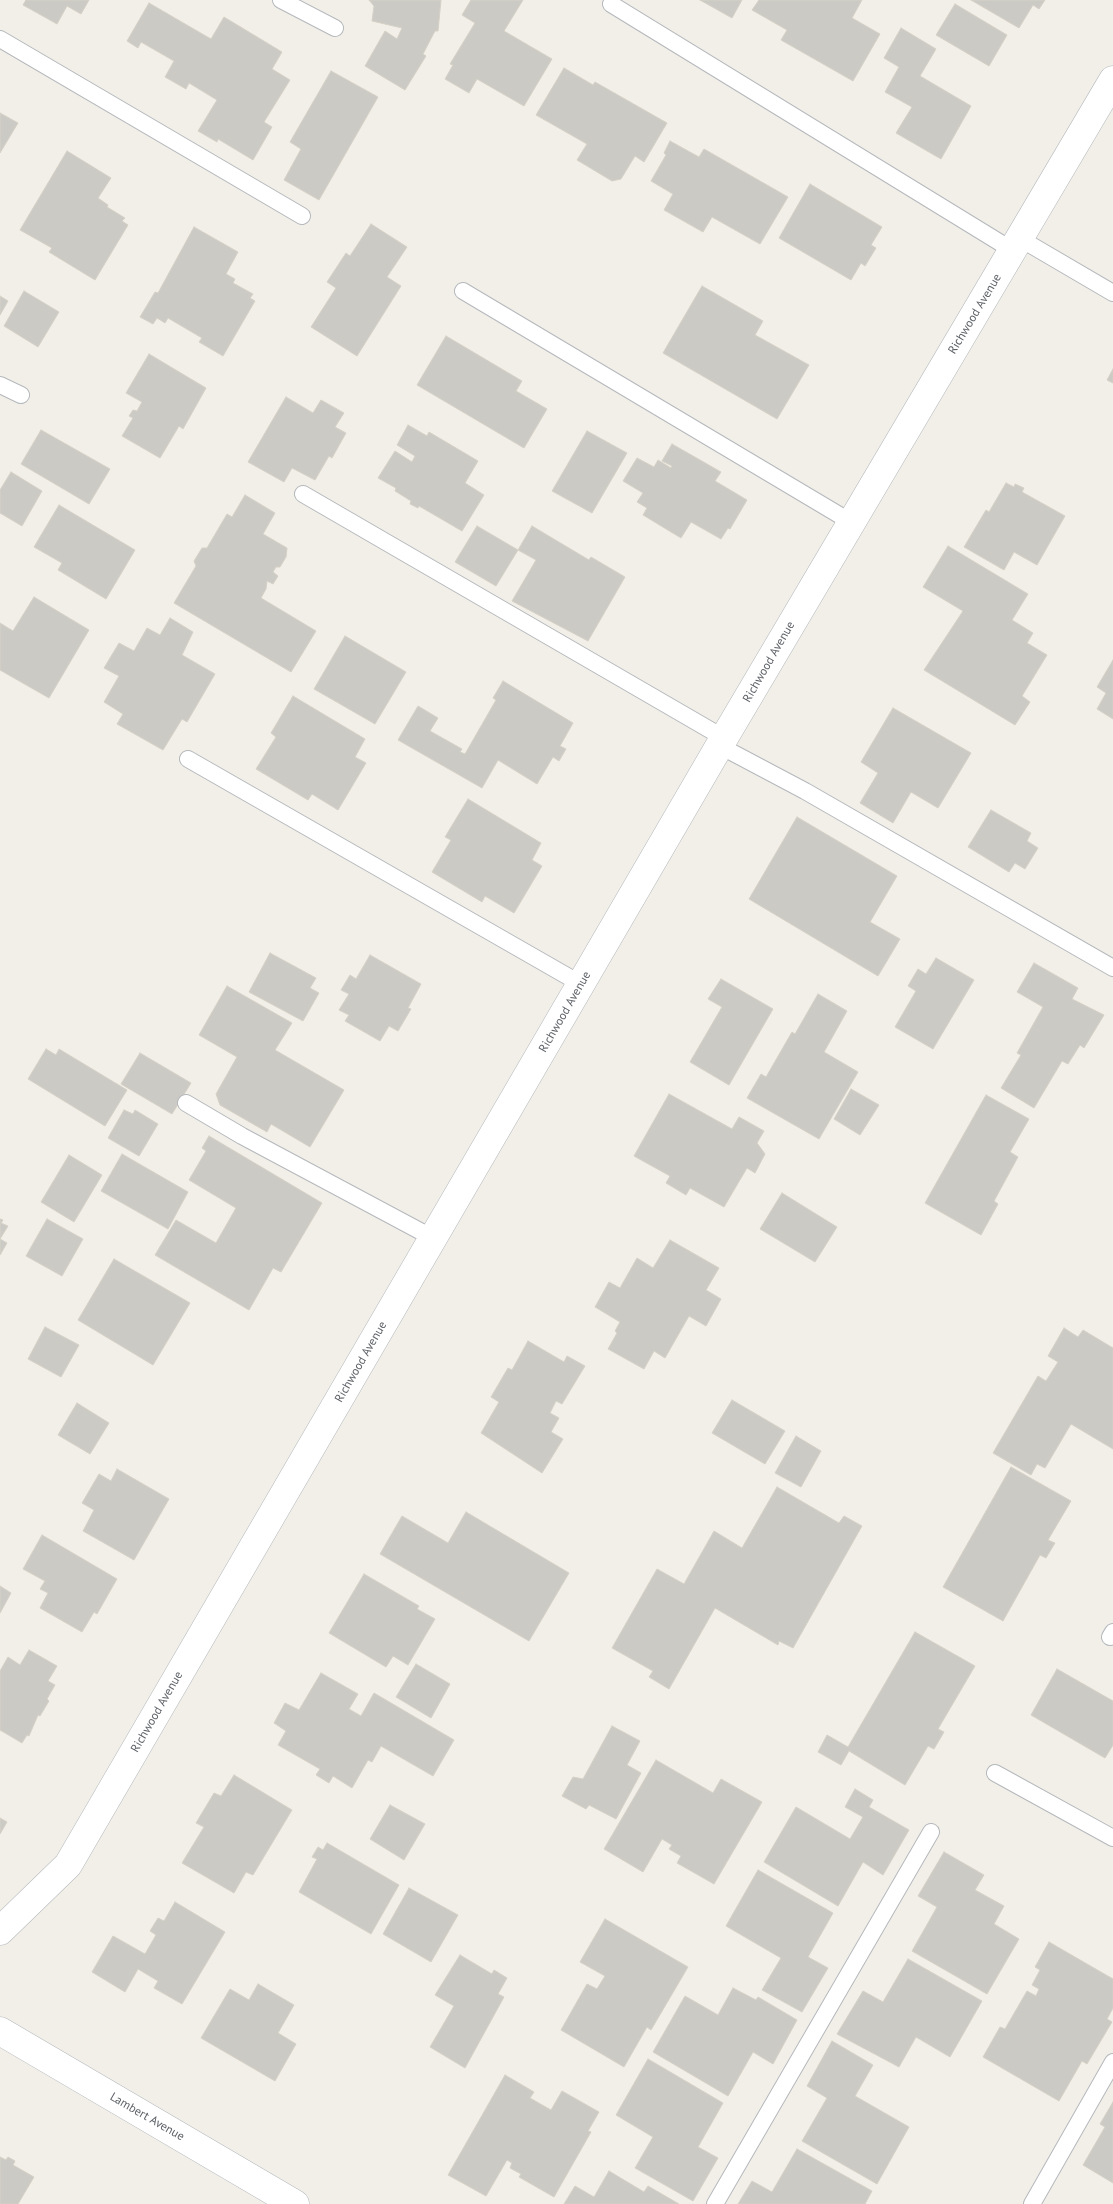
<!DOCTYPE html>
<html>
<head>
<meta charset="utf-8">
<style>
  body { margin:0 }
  canvas { display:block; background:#f1efe8 }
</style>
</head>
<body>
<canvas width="1113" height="2204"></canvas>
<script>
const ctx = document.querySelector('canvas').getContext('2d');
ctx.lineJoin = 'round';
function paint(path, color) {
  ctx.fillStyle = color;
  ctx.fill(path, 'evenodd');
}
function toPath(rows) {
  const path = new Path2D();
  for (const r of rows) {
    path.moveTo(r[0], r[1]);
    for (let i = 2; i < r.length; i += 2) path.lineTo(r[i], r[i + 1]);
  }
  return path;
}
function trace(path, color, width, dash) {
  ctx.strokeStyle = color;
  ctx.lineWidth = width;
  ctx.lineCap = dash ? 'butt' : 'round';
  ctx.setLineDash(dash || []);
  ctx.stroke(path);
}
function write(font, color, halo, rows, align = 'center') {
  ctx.font = font + ' "PT Sans",sans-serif';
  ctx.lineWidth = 5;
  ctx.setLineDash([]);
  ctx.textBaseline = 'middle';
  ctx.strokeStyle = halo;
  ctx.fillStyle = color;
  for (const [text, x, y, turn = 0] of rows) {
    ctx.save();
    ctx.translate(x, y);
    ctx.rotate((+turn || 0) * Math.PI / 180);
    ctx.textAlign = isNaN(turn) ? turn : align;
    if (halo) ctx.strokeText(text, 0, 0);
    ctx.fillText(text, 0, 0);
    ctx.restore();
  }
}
const building = toPath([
  [26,0,89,0,81,14,67,6,57,24,23,5,26,0],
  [369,0,441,0,438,31,435,31,423,54,426,56,405,90,365,66,385,31,397,39,402,28,372,21,374,6,369,0],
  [471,0,523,0,504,31,552,59,524,106,477,79,469,93,445,79,453,65,450,64,475,23,462,15,471,0],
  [700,0,742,0,732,18,700,0],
  [759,0,862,0,852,18,880,34,853,81,781,40,787,30,752,10,759,0],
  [971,0,1045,0,1039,9,1033,5,1019,28,971,0],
  [149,3,211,39,224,17,282,52,272,69,290,80,264,122,272,127,253,160,218,139,217,142,198,131,217,100,189,83,186,89,165,77,174,61,141,42,138,48,127,41,149,3],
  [955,4,1007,35,989,66,936,35,955,4],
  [901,28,936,49,920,76,971,106,941,159,896,133,912,107,885,92,899,67,884,58,901,28],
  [564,68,593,85,595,82,667,123,644,162,635,156,621,179,612,181,577,160,587,144,536,115,564,68],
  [331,71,378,97,319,200,284,180,301,149,290,142,331,71],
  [0,113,18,123,0,153,0,113],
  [670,141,699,157,704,149,788,197,760,244,712,217,703,232,664,210,673,194,651,181,666,155,664,153,670,141],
  [67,151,111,178,98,198,108,205,107,207,125,218,122,221,128,225,95,280,49,252,52,248,20,230,67,151],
  [810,184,882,227,871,245,876,248,865,266,861,263,851,280,779,238,810,184],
  [371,224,407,247,387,277,401,286,357,356,311,327,336,288,327,282,346,253,350,256,371,224],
  [194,227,238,252,226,274,235,279,233,283,253,294,250,298,255,301,223,356,199,342,202,338,168,318,165,323,157,318,153,324,140,317,155,292,158,293,194,227],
  [702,286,763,321,755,335,809,365,777,419,663,353,702,286],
  [24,291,59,312,38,347,4,326,24,291],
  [0,296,8,301,0,315,0,296],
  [446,336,522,381,516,391,547,409,524,448,417,385,446,336],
  [149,354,206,388,183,429,179,426,160,458,122,436,133,418,129,416,133,410,137,411,142,402,126,393,149,354],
  [1113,369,1113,383,1107,380,1113,369],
  [286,397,313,413,321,400,344,413,335,427,346,433,332,458,329,456,315,480,292,468,284,482,248,462,286,397],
  [408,425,427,436,429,432,478,461,465,483,484,495,462,531,419,506,418,508,410,504,411,501,395,491,396,488,378,478,395,451,412,462,415,456,397,445,408,425],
  [41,430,110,469,89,504,21,464,41,430],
  [587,431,627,453,592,513,552,491,587,431],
  [672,444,721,472,715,481,747,500,730,529,728,528,721,539,691,522,681,538,643,515,647,508,637,502,643,493,623,481,637,458,654,467,658,460,671,468,672,466,662,461,672,444],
  [11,472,42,491,22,526,0,513,0,490,11,472],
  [1006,483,1014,487,1015,484,1024,488,1022,492,1065,516,1037,565,1014,552,1004,570,964,547,986,510,989,512,1006,483],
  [245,495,275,513,263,534,287,548,286,557,280,567,276,567,273,572,278,576,273,584,267,581,266,589,261,598,316,631,291,672,174,603,196,566,194,561,202,548,207,548,227,514,232,517,245,495],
  [59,505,135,550,106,599,58,570,62,563,34,547,59,505],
  [477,526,518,550,496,586,455,562,477,526],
  [532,526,589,560,591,557,625,577,588,641,512,601,536,560,518,550,532,526],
  [948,546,1028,594,1012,620,1033,633,1027,643,1047,655,1022,696,1030,702,1015,725,924,670,963,611,923,587,948,546],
  [34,597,89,630,49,698,0,670,0,623,13,631,34,597],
  [170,618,193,632,182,655,215,674,187,722,182,719,163,750,117,724,123,714,104,702,119,676,104,668,119,643,134,651,147,628,160,635,170,618],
  [345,636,406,672,375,724,314,689,345,636],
  [1113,660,1113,719,1097,709,1106,693,1097,687,1113,660],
  [503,681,573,723,560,746,566,749,559,761,553,757,537,784,498,760,482,788,398,740,418,706,438,718,430,731,462,749,460,752,465,754,496,700,493,698,503,681],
  [293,696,365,739,355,757,366,763,338,810,312,794,308,800,256,769,276,737,271,733,293,696],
  [893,708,971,753,938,808,911,792,893,823,860,803,878,773,861,762,893,708],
  [468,799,541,843,532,860,542,866,514,913,485,896,482,902,432,872,451,840,445,837,468,799],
  [991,810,1031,833,1027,841,1038,848,1025,869,1015,863,1009,872,968,847,991,810],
  [797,817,897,876,870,922,900,939,878,976,749,899,797,817],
  [270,953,316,978,310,988,319,993,303,1021,249,992,270,953],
  [370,955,421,984,408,1008,411,1009,398,1031,389,1026,380,1041,345,1021,349,1015,339,1010,349,994,341,990,350,975,356,979,370,955],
  [936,958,974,980,933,1049,895,1027,916,991,908,986,918,969,926,974,936,958],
  [1034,963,1078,988,1072,999,1104,1015,1084,1048,1080,1045,1068,1064,1062,1061,1034,1108,1001,1088,1021,1055,1017,1053,1043,1007,1017,992,1034,963],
  [721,979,773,1009,729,1085,690,1062,722,1007,708,999,721,979],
  [227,986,292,1023,275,1050,344,1090,310,1147,271,1124,267,1132,220,1105,216,1094,237,1057,199,1035,227,986],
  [818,994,847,1011,824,1052,858,1072,819,1139,747,1098,761,1074,766,1077,792,1032,795,1034,818,994],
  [46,1049,56,1055,59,1049,127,1090,105,1126,28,1079,46,1049],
  [140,1053,191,1083,172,1114,121,1084,140,1053],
  [851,1089,879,1105,860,1135,834,1119,851,1089],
  [669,1094,732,1129,739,1117,764,1131,757,1143,765,1154,755,1173,747,1168,724,1207,690,1188,686,1195,666,1183,670,1176,634,1156,669,1094],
  [986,1095,1029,1119,1010,1152,1018,1157,994,1201,998,1204,981,1235,925,1203,986,1095],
  [124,1110,133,1114,135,1110,158,1124,139,1156,108,1138,124,1110],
  [209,1136,322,1203,281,1272,273,1268,249,1310,155,1255,176,1220,216,1243,236,1208,189,1180,206,1151,202,1148,209,1136],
  [122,1154,188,1192,168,1229,101,1191,122,1154],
  [69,1155,102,1175,74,1222,41,1202,69,1155],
  [782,1193,837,1227,815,1262,760,1229,782,1193],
  [0,1219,3,1220,1,1223,8,1226,0,1239,7,1243,0,1255,0,1219],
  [47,1219,83,1239,62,1276,26,1256,47,1219],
  [670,1240,719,1268,706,1290,721,1299,706,1326,689,1316,665,1358,654,1351,644,1369,608,1349,617,1333,615,1331,620,1322,595,1307,609,1282,620,1288,637,1258,653,1268,670,1240],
  [114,1259,190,1303,153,1365,78,1320,114,1259],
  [45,1327,79,1345,61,1377,28,1359,45,1327],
  [1064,1328,1078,1337,1083,1330,1113,1348,1113,1449,1071,1424,1045,1468,1037,1464,1031,1475,993,1453,1038,1376,1046,1381,1058,1362,1048,1356,1064,1328],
  [528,1341,564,1362,567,1356,585,1366,562,1404,556,1401,550,1413,559,1418,551,1432,563,1439,542,1473,481,1433,499,1402,491,1397,508,1368,512,1370,528,1341],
  [732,1400,785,1431,765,1464,712,1433,732,1400],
  [77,1403,109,1423,90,1454,58,1435,77,1403],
  [796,1436,821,1451,801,1487,775,1473,796,1436],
  [1011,1467,1071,1501,1048,1540,1055,1543,1046,1558,1040,1555,1003,1621,943,1587,1011,1467],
  [117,1469,169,1499,134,1560,83,1531,94,1510,82,1503,99,1474,111,1481,117,1469],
  [777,1487,839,1523,844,1516,862,1526,793,1648,779,1641,778,1645,715,1608,669,1689,649,1677,653,1671,612,1648,657,1569,684,1584,714,1531,742,1548,777,1487],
  [466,1512,569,1573,529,1641,380,1554,402,1516,448,1543,466,1512],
  [42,1535,117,1579,97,1614,94,1612,82,1632,40,1608,48,1593,40,1589,45,1581,23,1569,42,1535],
  [364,1574,419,1606,417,1609,435,1619,408,1665,393,1656,386,1667,329,1633,364,1574],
  [0,1586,11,1593,0,1613,0,1586],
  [915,1632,975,1666,938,1729,944,1732,934,1749,928,1746,905,1785,849,1751,841,1765,818,1752,827,1735,848,1747,915,1632],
  [29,1650,57,1666,48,1681,55,1685,47,1699,49,1701,40,1716,38,1715,29,1736,27,1735,22,1743,0,1730,0,1671,8,1657,20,1665,29,1650],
  [416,1664,450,1684,431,1718,396,1697,416,1664],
  [1057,1669,1113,1701,1113,1745,1105,1758,1031,1715,1057,1669],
  [321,1673,358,1694,349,1709,361,1716,374,1693,454,1740,433,1776,381,1746,372,1762,368,1760,352,1788,333,1776,329,1783,316,1775,320,1769,278,1745,286,1731,274,1723,285,1703,299,1710,321,1673],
  [612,1726,640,1741,627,1765,641,1773,616,1819,589,1805,586,1809,562,1796,573,1777,583,1779,612,1726],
  [656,1760,713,1793,721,1779,762,1802,714,1884,677,1863,681,1856,669,1849,672,1845,662,1839,643,1872,604,1849,656,1760],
  [234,1775,292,1810,253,1875,246,1872,234,1893,182,1863,204,1827,196,1823,214,1793,221,1796,234,1775],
  [855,1789,873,1800,869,1807,909,1830,883,1875,863,1862,838,1906,764,1862,796,1807,850,1839,863,1817,845,1807,855,1789],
  [390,1805,425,1824,404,1860,370,1839,390,1805],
  [0,1818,7,1822,0,1834,0,1818],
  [327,1843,399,1885,371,1934,299,1892,317,1859,312,1857,318,1847,323,1850,327,1843],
  [944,1852,984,1875,975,1890,1004,1906,994,1924,1019,1939,987,1994,912,1951,937,1907,918,1896,944,1852],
  [758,1870,833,1913,808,1957,828,1968,802,2012,762,1990,781,1958,726,1926,758,1870],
  [409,1888,458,1915,431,1962,383,1934,409,1888],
  [175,1902,225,1932,182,2004,154,1988,158,1981,138,1969,125,1992,92,1972,113,1936,145,1954,156,1935,150,1931,158,1918,164,1921,175,1902],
  [605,1919,688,1967,651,2030,647,2027,624,2067,561,2030,587,1984,597,1989,605,1976,580,1962,605,1919],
  [1049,1942,1113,1979,1113,2008,1107,2019,1112,2022,1087,2064,1082,2061,1059,2101,983,2057,1000,2027,1005,2029,1027,1991,1036,1996,1039,1989,1032,1985,1040,1970,1035,1967,1049,1942],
  [460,1955,492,1974,494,1970,507,1978,498,1994,504,1997,465,2068,430,2047,454,2006,435,1995,460,1955],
  [908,1959,982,2001,950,2057,916,2037,899,2067,837,2034,863,1991,883,2002,908,1959],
  [258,1984,294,2005,278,2033,296,2044,275,2081,201,2038,230,1989,249,2000,258,1984],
  [733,1988,756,2000,758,1997,797,2020,773,2064,753,2052,728,2096,653,2052,685,1996,718,2015,733,1988],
  [832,2041,873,2065,855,2096,909,2127,877,2184,802,2141,827,2098,807,2086,832,2041],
  [648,2059,723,2103,698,2147,718,2158,693,2201,635,2168,653,2137,616,2115,648,2059],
  [505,2075,534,2092,530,2098,551,2110,562,2091,599,2112,588,2131,591,2132,554,2197,519,2177,521,2174,510,2168,512,2163,507,2160,486,2196,448,2175,505,2075],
  [1113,2102,1113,2183,1083,2165,1105,2127,1100,2124,1113,2102],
  [797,2149,872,2191,865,2204,738,2204,752,2181,772,2192,797,2149],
  [0,2157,6,2160,8,2157,15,2161,13,2165,34,2177,18,2204,0,2204,0,2157],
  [609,2171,644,2192,648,2186,679,2204,564,2204,575,2186,594,2197,609,2171]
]);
paint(building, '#cccac5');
trace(building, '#d6d1c6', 1);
const lane = toPath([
  [281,0,335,28],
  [611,4,1012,250],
  [0,39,302,216],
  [1019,238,1113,293],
  [463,291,851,522],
  [0,385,21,395],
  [303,494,724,738],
  [720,746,805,791,1113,968],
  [188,759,581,984],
  [186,1103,242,1136,433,1238],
  [1110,1637,1113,1632],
  [995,1773,1113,1838],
  [715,2204,931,1832],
  [1032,2204,1113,2062]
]);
const street = toPath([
  [0,1931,68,1865,724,738,1113,80]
]);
const secondary = toPath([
  [0,2031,295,2204]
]);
trace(lane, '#b5b8bc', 18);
trace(street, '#b5b8bc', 29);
trace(secondary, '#b6babf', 29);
trace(lane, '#fff', 16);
trace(street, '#fff', 28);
trace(secondary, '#fff', 28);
write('12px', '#5f6368', '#fff', [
  ["Richwood Avenue",975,314,-59],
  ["Richwood Avenue",769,662,-60],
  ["Richwood Avenue",565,1012,-60],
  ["Richwood Avenue",361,1362,-60],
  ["Richwood Avenue",157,1712,-60],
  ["Lambert Avenue",147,2117,30]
]);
</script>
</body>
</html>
